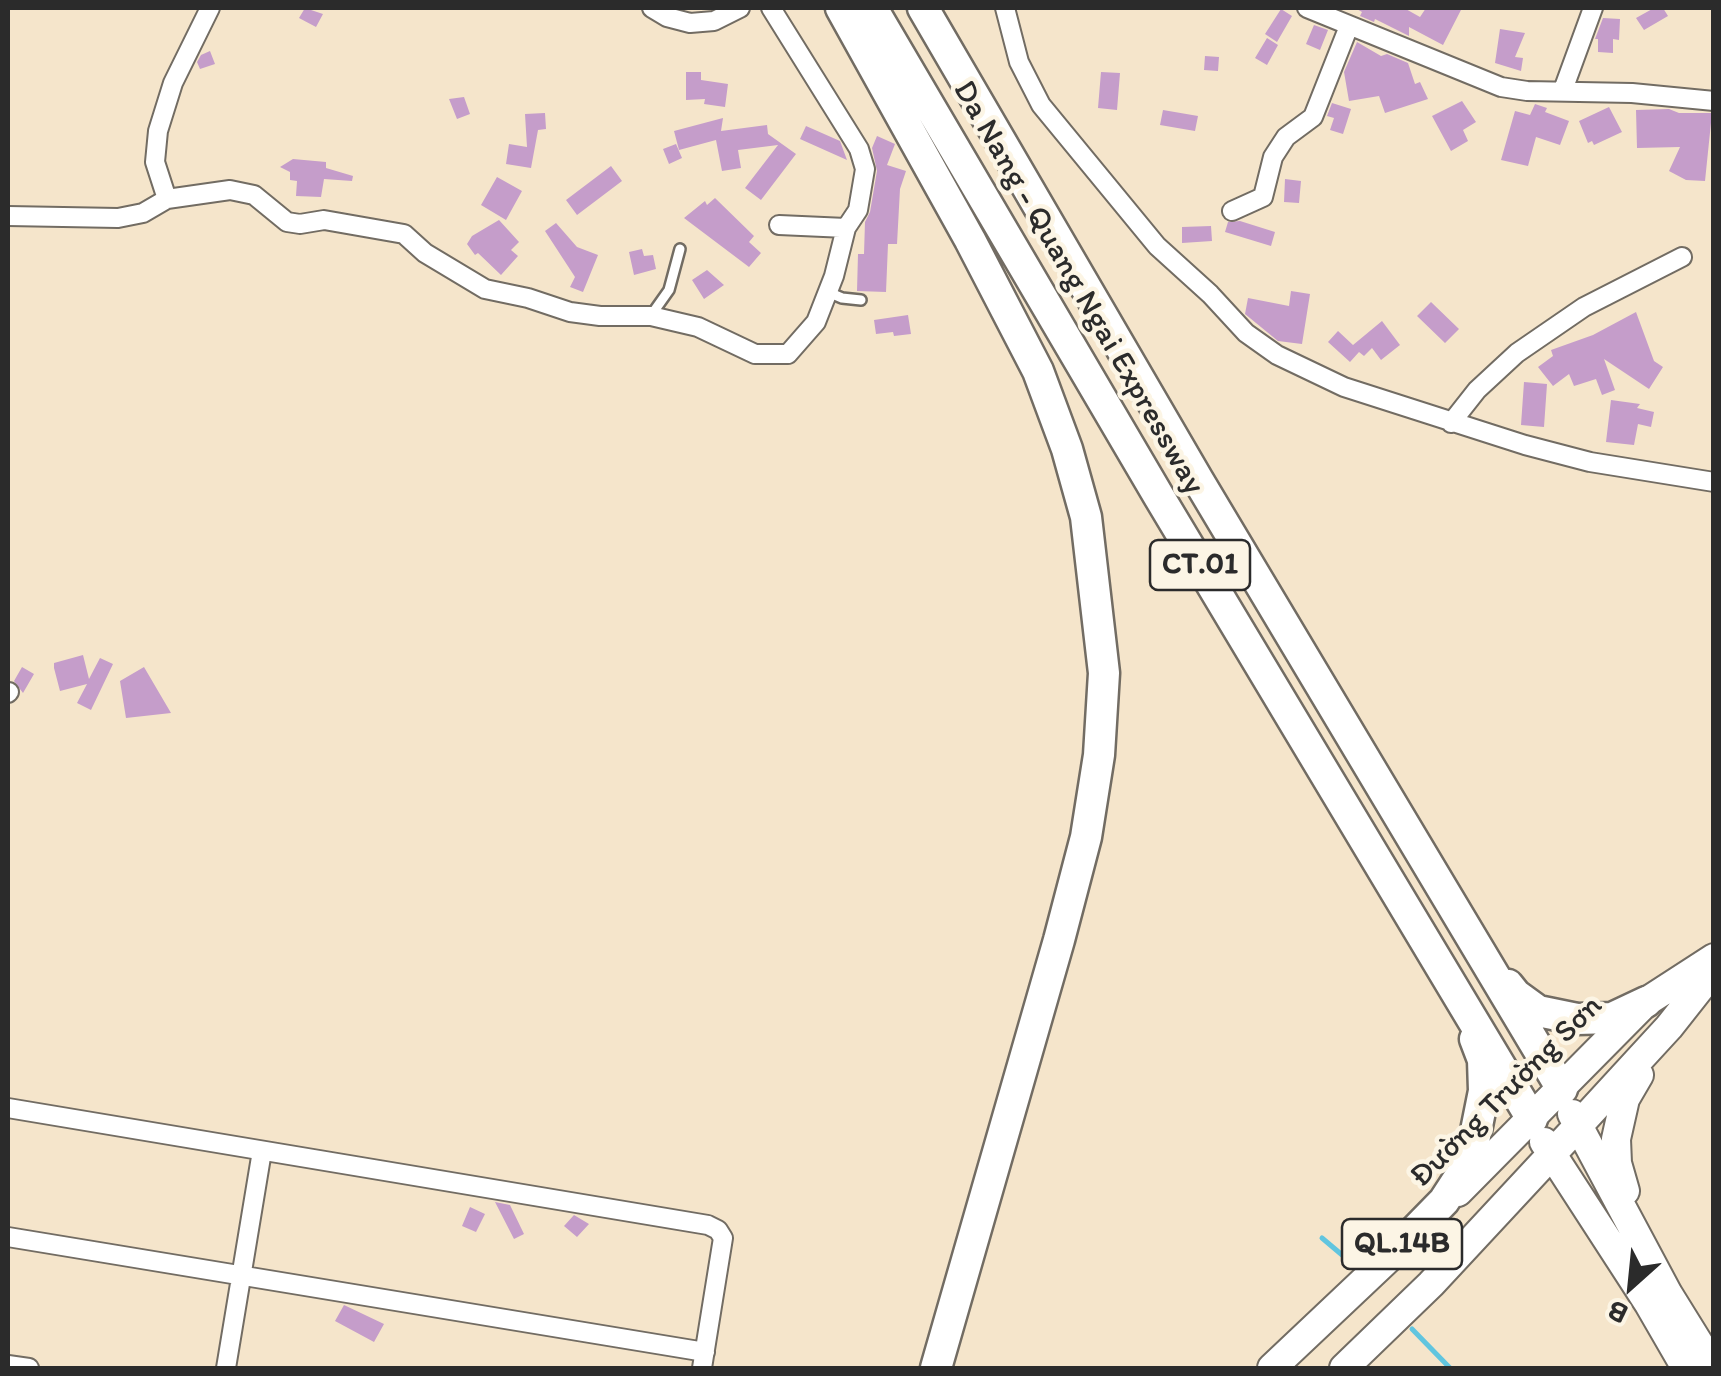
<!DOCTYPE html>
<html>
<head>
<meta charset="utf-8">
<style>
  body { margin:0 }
  #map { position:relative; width:1721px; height:1376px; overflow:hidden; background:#f5e5cb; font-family:Itim,sans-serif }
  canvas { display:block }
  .frame { position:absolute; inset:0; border:10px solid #2b2b2b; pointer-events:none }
  .north { position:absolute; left:1581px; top:1236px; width:100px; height:100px; -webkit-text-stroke:8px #fcf5e5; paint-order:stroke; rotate:207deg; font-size:28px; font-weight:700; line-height:40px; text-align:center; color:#2b2b2b }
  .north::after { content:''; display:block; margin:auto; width:35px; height:45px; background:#2b2b2b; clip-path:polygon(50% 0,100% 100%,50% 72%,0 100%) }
</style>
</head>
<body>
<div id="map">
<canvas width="1721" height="1376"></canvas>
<div class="frame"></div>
<div class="north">B</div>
</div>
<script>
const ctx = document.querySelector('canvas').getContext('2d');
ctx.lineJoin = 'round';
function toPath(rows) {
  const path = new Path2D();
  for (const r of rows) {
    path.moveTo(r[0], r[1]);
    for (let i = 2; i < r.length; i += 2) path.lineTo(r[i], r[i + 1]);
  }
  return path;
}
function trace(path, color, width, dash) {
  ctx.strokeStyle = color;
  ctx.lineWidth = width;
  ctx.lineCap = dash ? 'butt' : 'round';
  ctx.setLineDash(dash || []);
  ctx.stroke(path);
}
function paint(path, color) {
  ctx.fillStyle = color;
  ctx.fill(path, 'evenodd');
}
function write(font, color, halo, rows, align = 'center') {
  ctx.font = font + ' Itim,sans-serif';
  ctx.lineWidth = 9;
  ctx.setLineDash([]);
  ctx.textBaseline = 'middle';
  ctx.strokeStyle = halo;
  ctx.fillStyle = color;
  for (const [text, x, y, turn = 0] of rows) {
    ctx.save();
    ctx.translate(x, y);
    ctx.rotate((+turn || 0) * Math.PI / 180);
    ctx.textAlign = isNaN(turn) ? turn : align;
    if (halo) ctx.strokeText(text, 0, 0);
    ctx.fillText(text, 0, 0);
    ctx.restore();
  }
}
trace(toPath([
  [1322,1238,1354,1265],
  [1412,1329,1450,1368]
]), '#61c5df', 5);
paint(toPath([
  [305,8,323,14,316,27,299,18],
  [1355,8,1404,8,1420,17,1426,8,1462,8,1443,45,1409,27,1409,36,1375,19,1374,22,1360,16,1362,12],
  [1654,8,1663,8,1668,16,1644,30,1636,18],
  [1281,9,1292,16,1277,42,1265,34],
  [1603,18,1620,19,1619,40,1613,39,1613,53,1598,52,1598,39,1595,39],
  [1314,25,1328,30,1320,50,1306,44],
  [1500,29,1525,33,1515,57,1523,58,1521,71,1495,63],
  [1267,38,1278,45,1267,65,1255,58],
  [1357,42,1381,56,1387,54,1408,63,1415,84,1420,82,1428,99,1385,113,1379,96,1349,101,1344,72],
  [210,51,215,64,200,69,197,62,201,55],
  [1205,56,1219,57,1218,71,1204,70],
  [686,72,701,72,701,80,728,84,725,107,704,104,705,99,686,100],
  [1101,72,1120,73,1117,110,1098,108],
  [464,97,470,114,457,119,449,99],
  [1462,101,1476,122,1463,130,1468,141,1451,151,1432,116],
  [1332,103,1351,109,1343,134,1330,130,1334,118,1327,116],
  [1535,104,1547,108,1545,112,1569,121,1560,145,1536,137,1528,166,1501,160,1515,111,1530,115],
  [1609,107,1622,132,1594,145,1592,141,1588,143,1579,121],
  [1669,109,1679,113,1712,113,1705,181,1686,180,1669,171,1680,147,1637,148,1636,110],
  [1163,110,1198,116,1195,131,1160,125],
  [545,113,546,129,538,130,531,168,506,164,509,144,527,147,525,114],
  [723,118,721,131,767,125,768,134,796,154,761,200,745,188,778,145,738,150,741,168,722,171,716,140,679,150,674,131],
  [806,126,840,141,847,160,800,139],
  [877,136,895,144,887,165,906,171,900,189,897,244,888,244,886,292,857,291,858,254,864,254,865,222,870,212,877,171,872,148],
  [676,144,682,158,669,164,663,149],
  [293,159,326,162,326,168,353,176,352,181,324,179,321,197,296,196,297,181,290,180,290,172,280,167],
  [611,166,622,181,577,215,566,200],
  [497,177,522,191,506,220,481,205],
  [1285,179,1301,181,1299,203,1284,202],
  [715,198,754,236,749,242,761,253,749,267,684,218,705,201,707,205],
  [499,220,519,242,511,250,518,256,501,275,478,253,475,255,467,244,472,236],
  [1240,221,1275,232,1271,246,1225,232,1228,222],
  [556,223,577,247,598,255,583,292,570,287,575,277,545,231],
  [1211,226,1212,241,1182,243,1182,227],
  [642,249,644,256,653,255,656,269,634,275,629,252],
  [707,270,724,285,704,299,692,280],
  [1291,291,1310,294,1302,344,1278,341,1245,314,1248,298,1289,306],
  [1431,302,1459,329,1445,343,1417,316],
  [1636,312,1654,361,1663,367,1649,389,1604,359,1615,390,1602,395,1596,379,1574,386,1569,374,1553,386,1538,367,1553,356,1551,350,1593,335],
  [908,315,911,334,894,336,893,332,876,334,874,320],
  [1382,321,1400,345,1381,360,1372,348,1364,356,1359,352,1350,362,1328,342,1338,331,1353,345],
  [1524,382,1547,384,1544,427,1521,425],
  [1611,400,1640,404,1637,408,1654,412,1651,427,1638,424,1634,445,1606,442],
  [83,655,89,679,100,658,113,664,91,710,77,703,87,684,60,691,54,668,54,663],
  [22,667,34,674,23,693,14,681],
  [144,667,171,713,126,718,120,681],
  [495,1202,510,1205,524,1234,514,1239],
  [470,1207,485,1214,476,1232,462,1226],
  [574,1215,589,1224,577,1237,564,1226],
  [344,1305,384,1324,374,1342,335,1321]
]), '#c59dca');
const service = toPath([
  [828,292,842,298,861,300],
  [652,314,669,290,680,249]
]);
const minor = toPath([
  [652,8,667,17,690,23,714,21,740,8],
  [771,8,859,149,865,169,858,210,846,228,779,225],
  [1005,8,1019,62,1041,105,1157,246,1210,294,1246,333,1277,355,1344,387,1525,445,1590,462,1714,482],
  [1307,8,1501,87,1527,91,1632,93,1714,101],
  [1563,90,1593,8],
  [167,199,155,162,158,131,173,83,210,8],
  [1232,211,1263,197,1273,157,1286,137,1313,117,1349,26],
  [8,216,118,218,143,213,167,199,230,190,254,195,287,222,300,224,324,220,404,234,425,253,485,289,528,298,570,312,600,316,651,316,698,327,755,354,788,354,816,322,834,276,846,228],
  [1451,423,1477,390,1517,353,1584,307,1682,257],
  [8,693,9,692],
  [8,1108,708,1225,718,1230,723,1238,702,1368],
  [8,1237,705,1352],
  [8,1365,29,1368],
  [226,1368,262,1151]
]);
const trunk = toPath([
  [1572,1114,1668,1294,1714,1368],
  [1544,1142,1649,1304,1686,1368],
  [1625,1191,1617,1163,1616,1139,1625,1099,1639,1075],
  [1458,1192,1646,1002,1714,958],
  [1272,1368,1416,1232],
  [1344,1368,1431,1284,1578,1126,1669,1027,1714,970]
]);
const motorway = toPath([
  [841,8,970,240,1038,371,1067,449,1086,517,1104,673,1099,755,1086,837,1059,940,936,1368],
  [872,8,1158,495,1532,1119],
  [923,8,1198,480,1562,1089],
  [1508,985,1516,995,1538,1011,1577,1019,1612,1018,1646,1002],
  [1399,1247,1444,1201,1470,1161,1484,1091,1483,1060,1475,1039]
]);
trace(service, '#726c63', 14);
trace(minor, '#726c63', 22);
trace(trunk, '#726c63', 32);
trace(motorway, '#726c63', 35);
trace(service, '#fff', 9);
trace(minor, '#fff', 18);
trace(trunk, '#fff', 28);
trace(motorway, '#fff', 30);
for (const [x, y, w] of [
  [1200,565,100],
  [1402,1244,120]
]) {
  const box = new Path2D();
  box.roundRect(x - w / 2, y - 25, w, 50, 8);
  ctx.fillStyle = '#fcf5e5';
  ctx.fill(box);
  trace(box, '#2b2b2b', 2.5);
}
write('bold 30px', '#2b2b2b', null, [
  ["CT.01",1200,565],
  ["QL.14B",1402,1244]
]);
write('32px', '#2b2b2b', '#fcf5e5', [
  ["Da Nang - Quang Ngai Expressway",1078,288,60],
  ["Đường Trường Sơn",1507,1092,-45]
]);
</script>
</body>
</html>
